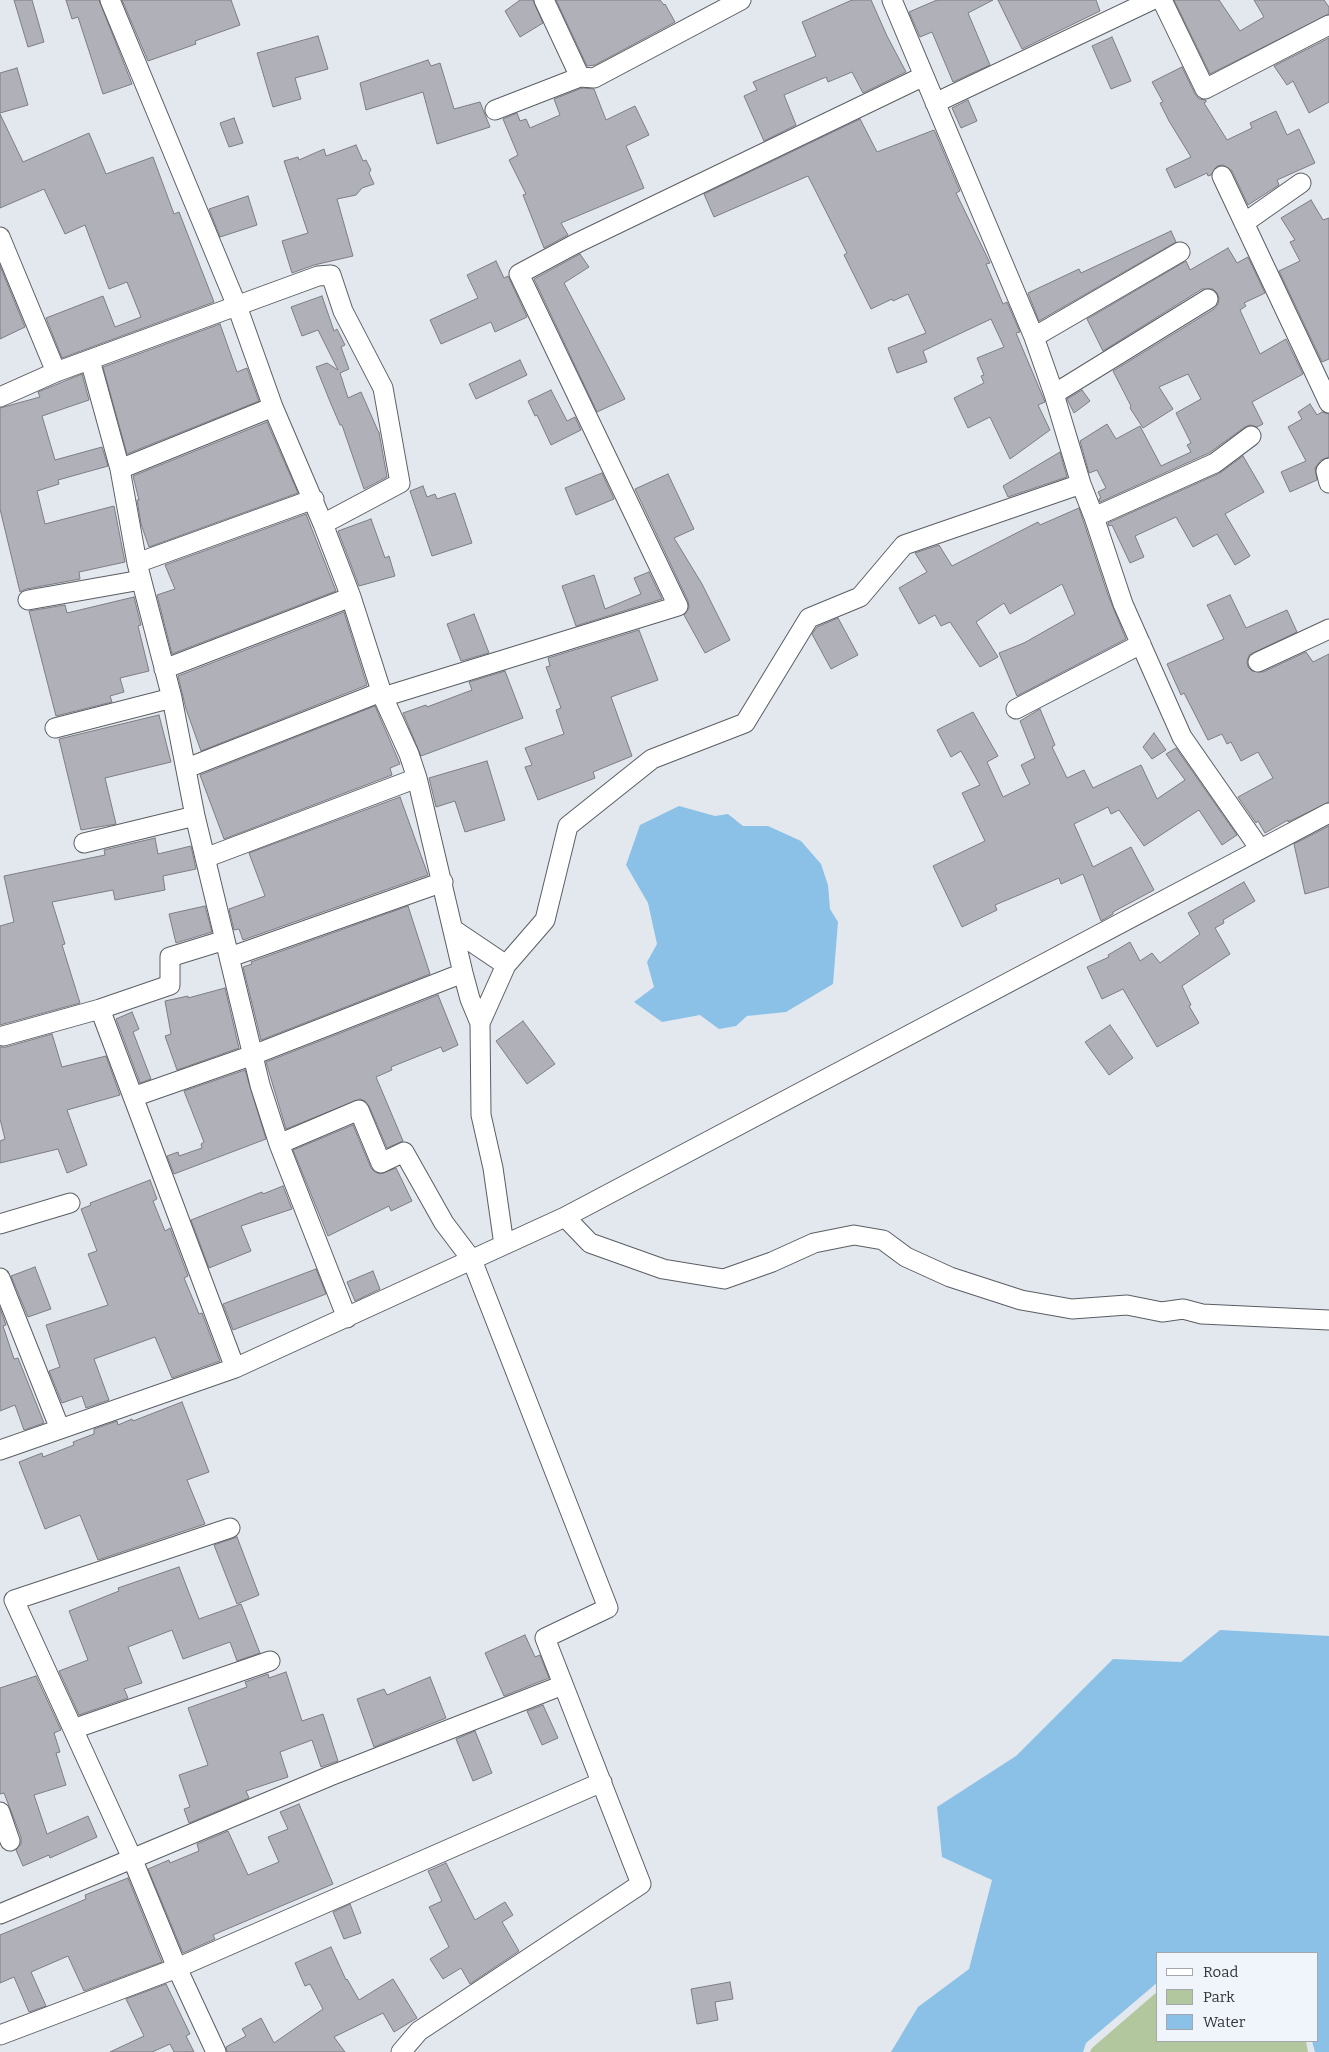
<!DOCTYPE html>
<html>
<head>
<meta charset="utf-8">
<style>
  body { margin:0 }
  #map { position:relative; width:1329px; height:2052px; overflow:hidden; background:#e2e8ee; font-family:Bitter,serif }
  canvas { display:block }
  .legend { position:absolute; left:1156px; top:1952px; width:162px; height:90px; box-sizing:border-box; background:#f0f5fc; border:1px solid #a4a8ad; margin:0; padding:6px 9px; list-style:none; font-size:15px; color:#333537 }
  .legend li { display:flex; align-items:center; gap:10px; height:25px }
  .legend b { width:25px; border:1px solid #a4a8ad }
</style>
</head>
<body>
<div id="map">
<canvas width="1329" height="2052"></canvas>
<ul class="legend">
<li><b style="height:6px;background:#fff"></b>Road</li>
<li><b style="height:14px;background:#b2c79e"></b>Park</li>
<li><b style="height:14px;background:#8bc1e7"></b>Water</li>
</ul>
</div>
<script>
const ctx = document.querySelector('canvas').getContext('2d');
ctx.lineJoin = 'round';
function paint(path, color) {
  ctx.fillStyle = color;
  ctx.fill(path, 'evenodd');
}
function toPath(rows) {
  const path = new Path2D();
  for (const r of rows) {
    path.moveTo(r[0], r[1]);
    for (let i = 2; i < r.length; i += 2) path.lineTo(r[i], r[i + 1]);
  }
  return path;
}
function trace(path, color, width, dash) {
  ctx.strokeStyle = color;
  ctx.lineWidth = width;
  ctx.lineCap = dash ? 'butt' : 'round';
  ctx.setLineDash(dash || []);
  ctx.stroke(path);
}
paint(toPath([
  [1158,1991,1158,2041,1306,2041,1308,2052,1090,2052,1092,2048]
]), '#b2c79e');
paint(toPath([
  [679,806,715,816,728,814,743,826,768,826,801,841,821,864,828,885,830,909,838,922,833,984,786,1012,747,1016,736,1026,719,1029,700,1015,662,1022,634,1002,654,987,647,962,657,944,648,903,626,865,640,825],
  [1220,1630,1329,1636,1329,2052,1315,2052,1312,2041,1318,2041,1318,1953,1158,1953,1158,1982,1086,2043,1083,2052,891,2052,918,2007,969,1969,992,1880,942,1857,937,1807,1016,1756,1113,1659,1181,1662]
]), '#8bc1e7');
const building = toPath([
  [14,0,32,0,44,42,28,47,14,0],
  [66,0,99,0,132,84,103,94,78,17,72,19,66,0],
  [122,0,231,0,240,25,195,41,196,44,148,61,122,0],
  [520,0,533,0,543,23,520,37,505,11,520,0],
  [556,0,660,0,664,5,665,4,675,22,595,65,587,66,556,0],
  [852,0,871,0,887,36,906,72,863,93,852,72,828,82,826,77,784,95,796,125,764,141,744,96,757,90,753,82,816,56,802,22,852,0],
  [937,0,993,0,968,13,990,65,953,82,932,32,920,37,909,12,937,0],
  [998,0,1096,0,1100,11,1022,49,998,0],
  [1174,0,1219,0,1240,31,1264,17,1254,0,1324,0,1329,7,1329,14,1210,74,1174,0],
  [318,36,328,69,295,78,301,99,273,107,257,53,318,36],
  [1112,37,1131,81,1111,89,1092,46,1112,37],
  [1329,38,1329,102,1309,113,1293,81,1287,85,1274,66,1329,38],
  [428,60,431,66,440,63,454,109,480,102,490,127,437,144,423,92,366,110,360,83,428,60],
  [1182,67,1195,94,1199,99,1206,100,1206,102,1204,103,1227,140,1252,128,1250,123,1276,111,1287,135,1299,129,1315,163,1277,180,1279,185,1248,205,1232,171,1223,165,1217,166,1211,175,1208,176,1207,173,1175,188,1166,169,1191,157,1169,121,1160,103,1163,102,1152,82,1182,67],
  [17,68,28,105,0,113,0,73,17,68],
  [582,88,594,89,606,120,635,106,649,135,626,146,644,188,561,223,568,235,544,248,523,195,526,194,509,160,518,155,503,119,517,113,520,121,526,119,530,128,560,115,554,99,582,88],
  [968,100,977,121,961,128,952,108,968,100],
  [0,114,23,162,89,133,106,174,153,157,174,214,179,212,214,302,62,358,46,318,103,296,115,327,141,317,127,282,109,289,85,225,65,234,44,189,0,208,0,114],
  [234,118,243,143,229,147,220,123,234,118],
  [860,119,877,152,934,130,936,134,960,191,956,193,990,263,986,264,1003,304,1007,302,1020,332,1016,333,1045,402,1038,405,1050,430,1010,459,990,417,968,428,954,398,984,383,981,376,984,375,977,358,1004,347,991,319,923,351,927,362,897,373,888,348,926,333,908,294,893,301,892,299,871,309,844,255,847,253,808,176,714,217,704,194,860,119],
  [356,145,363,161,366,160,371,170,369,173,374,184,362,188,356,195,337,199,353,256,314,265,292,273,282,241,308,233,284,161,298,157,299,160,324,149,326,156,356,145],
  [248,196,257,225,220,237,209,209,248,196],
  [1311,200,1323,220,1329,218,1329,359,1322,362,1279,271,1300,261,1290,242,1295,240,1281,218,1311,200],
  [1171,231,1176,242,1039,321,1028,293,1079,269,1081,273,1171,231],
  [1228,248,1237,263,1248,257,1265,293,1244,303,1246,306,1240,310,1260,354,1286,339,1303,374,1252,402,1263,424,1257,427,1250,425,1245,427,1209,453,1100,502,1099,499,1101,498,1098,492,1106,488,1097,470,1089,473,1080,441,1107,424,1116,439,1140,426,1161,466,1191,452,1187,445,1191,443,1176,413,1201,399,1188,374,1159,387,1173,409,1143,428,1130,408,1131,406,1113,371,1214,309,1218,304,1219,298,1217,293,1213,289,1202,289,1103,351,1087,319,1186,261,1190,270,1228,248],
  [580,254,589,267,564,283,625,399,597,412,534,279,580,254],
  [496,261,504,278,508,276,527,317,495,332,491,322,441,344,430,320,478,298,467,275,496,261],
  [0,266,25,327,0,339,0,266],
  [322,296,334,331,337,329,345,345,341,347,349,369,340,373,348,398,361,392,378,431,379,432,387,477,364,489,342,425,340,425,331,404,316,367,327,363,338,370,318,330,302,336,291,307,322,296],
  [220,324,237,372,247,368,259,401,127,454,103,367,220,324],
  [520,360,527,375,476,399,469,384,520,360],
  [82,374,89,400,42,416,55,460,102,447,108,466,58,480,59,484,37,491,45,524,114,506,125,562,79,572,80,579,26,589,20,592,0,509,0,408,40,397,38,392,82,374],
  [551,390,567,421,575,417,581,430,551,445,537,415,535,416,528,401,551,390],
  [1082,390,1090,401,1074,413,1067,399,1082,390],
  [1310,404,1317,415,1322,412,1329,414,1329,457,1321,460,1315,468,1317,480,1290,492,1281,472,1306,461,1288,427,1302,419,1298,412,1310,404],
  [267,422,298,493,149,547,141,524,137,500,139,500,133,476,267,422],
  [1060,452,1067,477,1008,497,1003,486,1060,452],
  [1243,456,1264,492,1225,514,1250,556,1235,565,1217,534,1193,547,1176,517,1135,536,1144,557,1130,563,1112,525,1109,526,1108,523,1220,473,1243,456],
  [602,473,614,499,576,515,565,488,602,473],
  [668,474,694,529,674,538,702,584,730,640,705,653,684,615,689,608,688,601,635,489,668,474],
  [423,486,427,497,435,494,437,499,455,493,472,543,432,556,410,491,423,486],
  [1079,508,1108,595,1126,639,1017,696,999,653,1024,643,1075,614,1062,584,1010,614,1004,603,976,622,998,657,980,667,950,622,941,626,935,615,919,624,899,588,927,572,915,553,939,545,952,566,1038,522,1040,525,1079,508],
  [306,514,336,591,172,654,157,595,175,589,165,565,306,514],
  [371,519,385,558,389,556,395,576,359,586,338,531,371,519],
  [649,572,662,599,576,626,562,586,594,575,605,609,641,594,634,578,649,572],
  [1230,595,1246,628,1287,610,1297,632,1249,655,1247,662,1248,667,1252,671,1263,672,1306,652,1313,662,1329,654,1329,802,1288,822,1288,820,1265,833,1258,821,1256,823,1238,797,1273,778,1258,752,1241,761,1231,742,1227,744,1222,734,1208,740,1184,693,1181,695,1167,664,1224,639,1207,605,1230,595],
  [134,597,141,625,138,626,149,671,120,678,124,692,110,696,112,702,56,716,29,611,65,605,67,613,134,597],
  [344,612,367,685,201,751,186,709,178,676,344,612],
  [474,614,489,653,461,661,447,624,474,614],
  [838,618,858,655,831,669,812,634,817,627,838,618],
  [639,630,658,680,611,697,632,756,593,772,595,778,538,800,525,767,532,765,525,748,564,734,556,710,561,708,546,667,550,666,548,658,639,630],
  [505,671,523,718,421,756,403,713,426,705,427,707,472,690,469,682,505,671],
  [375,706,400,764,390,768,392,775,224,839,200,775,375,706],
  [1040,709,1055,745,1052,747,1067,778,1084,770,1093,788,1141,765,1157,799,1185,780,1166,754,1176,748,1237,835,1222,845,1199,810,1144,846,1119,810,1111,814,1108,807,1074,824,1093,867,1131,847,1154,890,1113,912,1113,914,1101,921,1083,874,1061,884,1059,878,995,905,997,910,962,927,933,866,985,841,962,793,980,785,961,751,951,757,937,730,973,712,998,756,987,762,1003,797,1030,784,1021,765,1035,758,1020,721,1040,709],
  [159,715,171,762,105,778,116,824,81,830,59,739,159,715],
  [1154,733,1166,750,1152,759,1143,747,1154,733],
  [487,761,505,820,465,832,455,801,436,807,429,778,487,761],
  [400,797,428,875,243,940,239,929,234,930,229,909,265,896,249,853,400,797],
  [1329,826,1329,887,1305,894,1294,844,1329,826],
  [155,838,158,854,191,846,196,869,163,876,165,890,115,900,113,890,52,902,65,944,62,945,80,1003,0,1025,0,926,14,922,4,876,105,855,104,850,155,838],
  [1244,882,1255,901,1223,920,1224,923,1215,928,1230,954,1182,986,1191,1005,1189,1006,1199,1023,1157,1047,1123,989,1102,999,1087,967,1109,957,1108,955,1130,942,1140,961,1152,953,1160,963,1200,934,1188,913,1244,882],
  [205,906,212,932,176,943,169,914,205,906],
  [408,906,430,974,261,1040,243,967,252,964,251,962,408,906],
  [225,988,239,1048,177,1070,165,1036,171,1034,165,1001,188,996,188,998,225,988],
  [438,995,458,1045,443,1052,441,1047,391,1067,392,1070,376,1077,403,1141,387,1148,369,1106,365,1101,360,1099,286,1129,266,1062,438,995],
  [132,1012,139,1029,133,1032,151,1079,140,1083,116,1019,132,1012],
  [523,1021,555,1064,527,1084,496,1041,523,1021],
  [1110,1025,1133,1058,1109,1075,1085,1042,1110,1025],
  [52,1034,62,1067,106,1056,120,1095,67,1110,87,1165,67,1173,58,1149,0,1163,0,1141,5,1139,0,1119,0,1047,6,1047,52,1034],
  [245,1070,266,1139,174,1174,167,1156,178,1152,179,1156,202,1148,201,1144,204,1142,184,1091,245,1070],
  [353,1125,371,1168,375,1172,380,1174,396,1168,412,1201,391,1211,389,1206,328,1236,293,1150,353,1125],
  [150,1180,157,1199,153,1201,165,1231,170,1228,188,1276,184,1278,199,1314,202,1313,220,1361,172,1378,155,1337,94,1359,109,1400,86,1408,82,1396,62,1403,49,1371,60,1367,46,1325,108,1305,88,1254,97,1251,81,1209,91,1205,90,1203,150,1180],
  [283,1186,292,1209,241,1226,251,1251,209,1268,191,1220,262,1192,263,1194,283,1186],
  [35,1267,51,1309,28,1317,11,1276,35,1267],
  [316,1269,326,1294,233,1330,223,1304,316,1269],
  [373,1271,380,1289,355,1301,347,1282,373,1271],
  [0,1308,6,1325,3,1326,14,1359,18,1358,44,1423,24,1430,15,1405,0,1411,0,1308],
  [182,1402,209,1472,187,1480,205,1524,98,1560,80,1515,45,1529,19,1462,42,1453,43,1457,74,1445,73,1442,94,1434,94,1429,117,1421,118,1425,132,1419,133,1421,182,1402],
  [237,1537,259,1595,237,1604,214,1545,237,1537],
  [179,1567,199,1619,241,1604,260,1653,237,1661,230,1642,183,1659,172,1630,128,1647,142,1683,124,1689,128,1698,79,1715,59,1671,88,1660,69,1611,119,1591,118,1588,179,1567],
  [525,1635,535,1657,540,1655,549,1678,504,1696,485,1653,525,1635],
  [286,1672,302,1721,323,1714,338,1761,321,1767,312,1740,280,1752,288,1777,246,1791,249,1798,189,1823,184,1809,190,1807,179,1775,208,1765,188,1708,247,1687,245,1682,268,1674,269,1678,286,1672],
  [36,1676,61,1730,54,1733,60,1752,56,1753,66,1785,34,1795,47,1834,88,1816,97,1837,50,1858,49,1855,23,1866,16,1850,21,1844,21,1837,4,1793,0,1794,0,1688,36,1676],
  [430,1677,446,1718,374,1747,357,1699,384,1689,387,1695,430,1677],
  [543,1705,558,1738,542,1745,527,1711,543,1705],
  [475,1731,492,1773,473,1781,456,1739,475,1731],
  [299,1804,333,1884,213,1935,215,1939,183,1953,148,1869,169,1860,170,1863,199,1851,197,1844,228,1831,248,1875,279,1862,268,1837,288,1829,280,1812,299,1804],
  [446,1863,475,1920,505,1902,513,1915,502,1922,519,1951,470,1984,461,1968,443,1979,430,1959,449,1947,429,1907,442,1901,428,1871,446,1863],
  [128,1878,162,1962,84,1991,68,1956,31,1972,46,2006,29,2012,14,1977,0,1983,0,1935,58,1911,86,1899,85,1895,128,1878],
  [350,1904,361,1933,344,1939,333,1912,350,1904],
  [331,1947,346,1980,347,1979,359,2000,393,1979,417,2018,394,2032,383,2013,334,2037,345,2052,227,2052,226,2047,246,2036,242,2029,261,2018,274,2043,323,2009,310,1984,305,1986,295,1963,331,1947],
  [730,1982,733,1999,715,2002,718,2020,697,2024,691,1989,730,1982],
  [166,1984,190,2034,186,2036,194,2052,174,2052,170,2044,152,2052,110,2052,144,2036,126,1999,166,1984]
]);
paint(building, '#b0b1b8');
trace(building, '#7d7d84', 1);
const minor = toPath([
  [110,0,237,306,273,407,323,524,351,597,383,697,409,754,417,778,463,973,470,999,480,1023,481,1115,493,1168,504,1245],
  [544,0,580,77,594,78,741,0],
  [892,0,1034,337,1054,394,1081,484,1094,517,1123,604,1182,737,1260,849],
  [1162,0,1205,89,1329,25],
  [935,103,1152,0],
  [495,110,580,77],
  [1222,176,1329,403],
  [1244,223,1301,183],
  [0,237,56,372],
  [1034,337,1180,252],
  [90,360,120,469,137,563,172,698,195,816,260,1085,279,1144,347,1318],
  [1054,394,1208,299],
  [0,397,56,372,318,276,331,275,343,311,383,388,400,483,323,524],
  [1329,468,1326,471,1329,483],
  [120,469,273,407],
  [1094,517,1215,463,1251,436],
  [137,563,314,499],
  [28,600,141,580],
  [1258,662,1329,629],
  [164,669,351,597],
  [383,697,678,606,519,274,575,244,924,76],
  [1016,709,1141,644],
  [55,728,172,698],
  [187,768,381,692],
  [84,843,195,816],
  [205,858,417,778],
  [454,930,506,965],
  [230,957,443,882],
  [100,1009,170,985,170,957,225,940],
  [480,1023,506,965,545,920,568,826,652,759,745,723,809,618,860,597,904,545,1081,484],
  [3,1036,100,1009,235,1368],
  [133,1097,253,1055,463,973],
  [279,1144,359,1110,381,1163,404,1152,444,1223,472,1260,608,1608,545,1638,641,1884,419,2031,401,2052],
  [565,1217,590,1243,663,1269,724,1279,772,1262,814,1243,854,1235,883,1240,906,1257,950,1277,1021,1300,1072,1309,1127,1305,1162,1312,1183,1309,1202,1314,1329,1320],
  [0,1224,70,1203],
  [0,1278,60,1429],
  [0,1450,235,1368,565,1217,1329,813],
  [73,1729,270,1661],
  [0,1812,10,1841],
  [0,1914,330,1776,563,1685],
  [0,2035,177,1968,602,1782],
  [216,2052,177,1968,132,1858,14,1600,230,1528]
]);
trace(minor, '#5a5e64', 21);
trace(minor, '#fff', 19);
</script>
</body>
</html>
